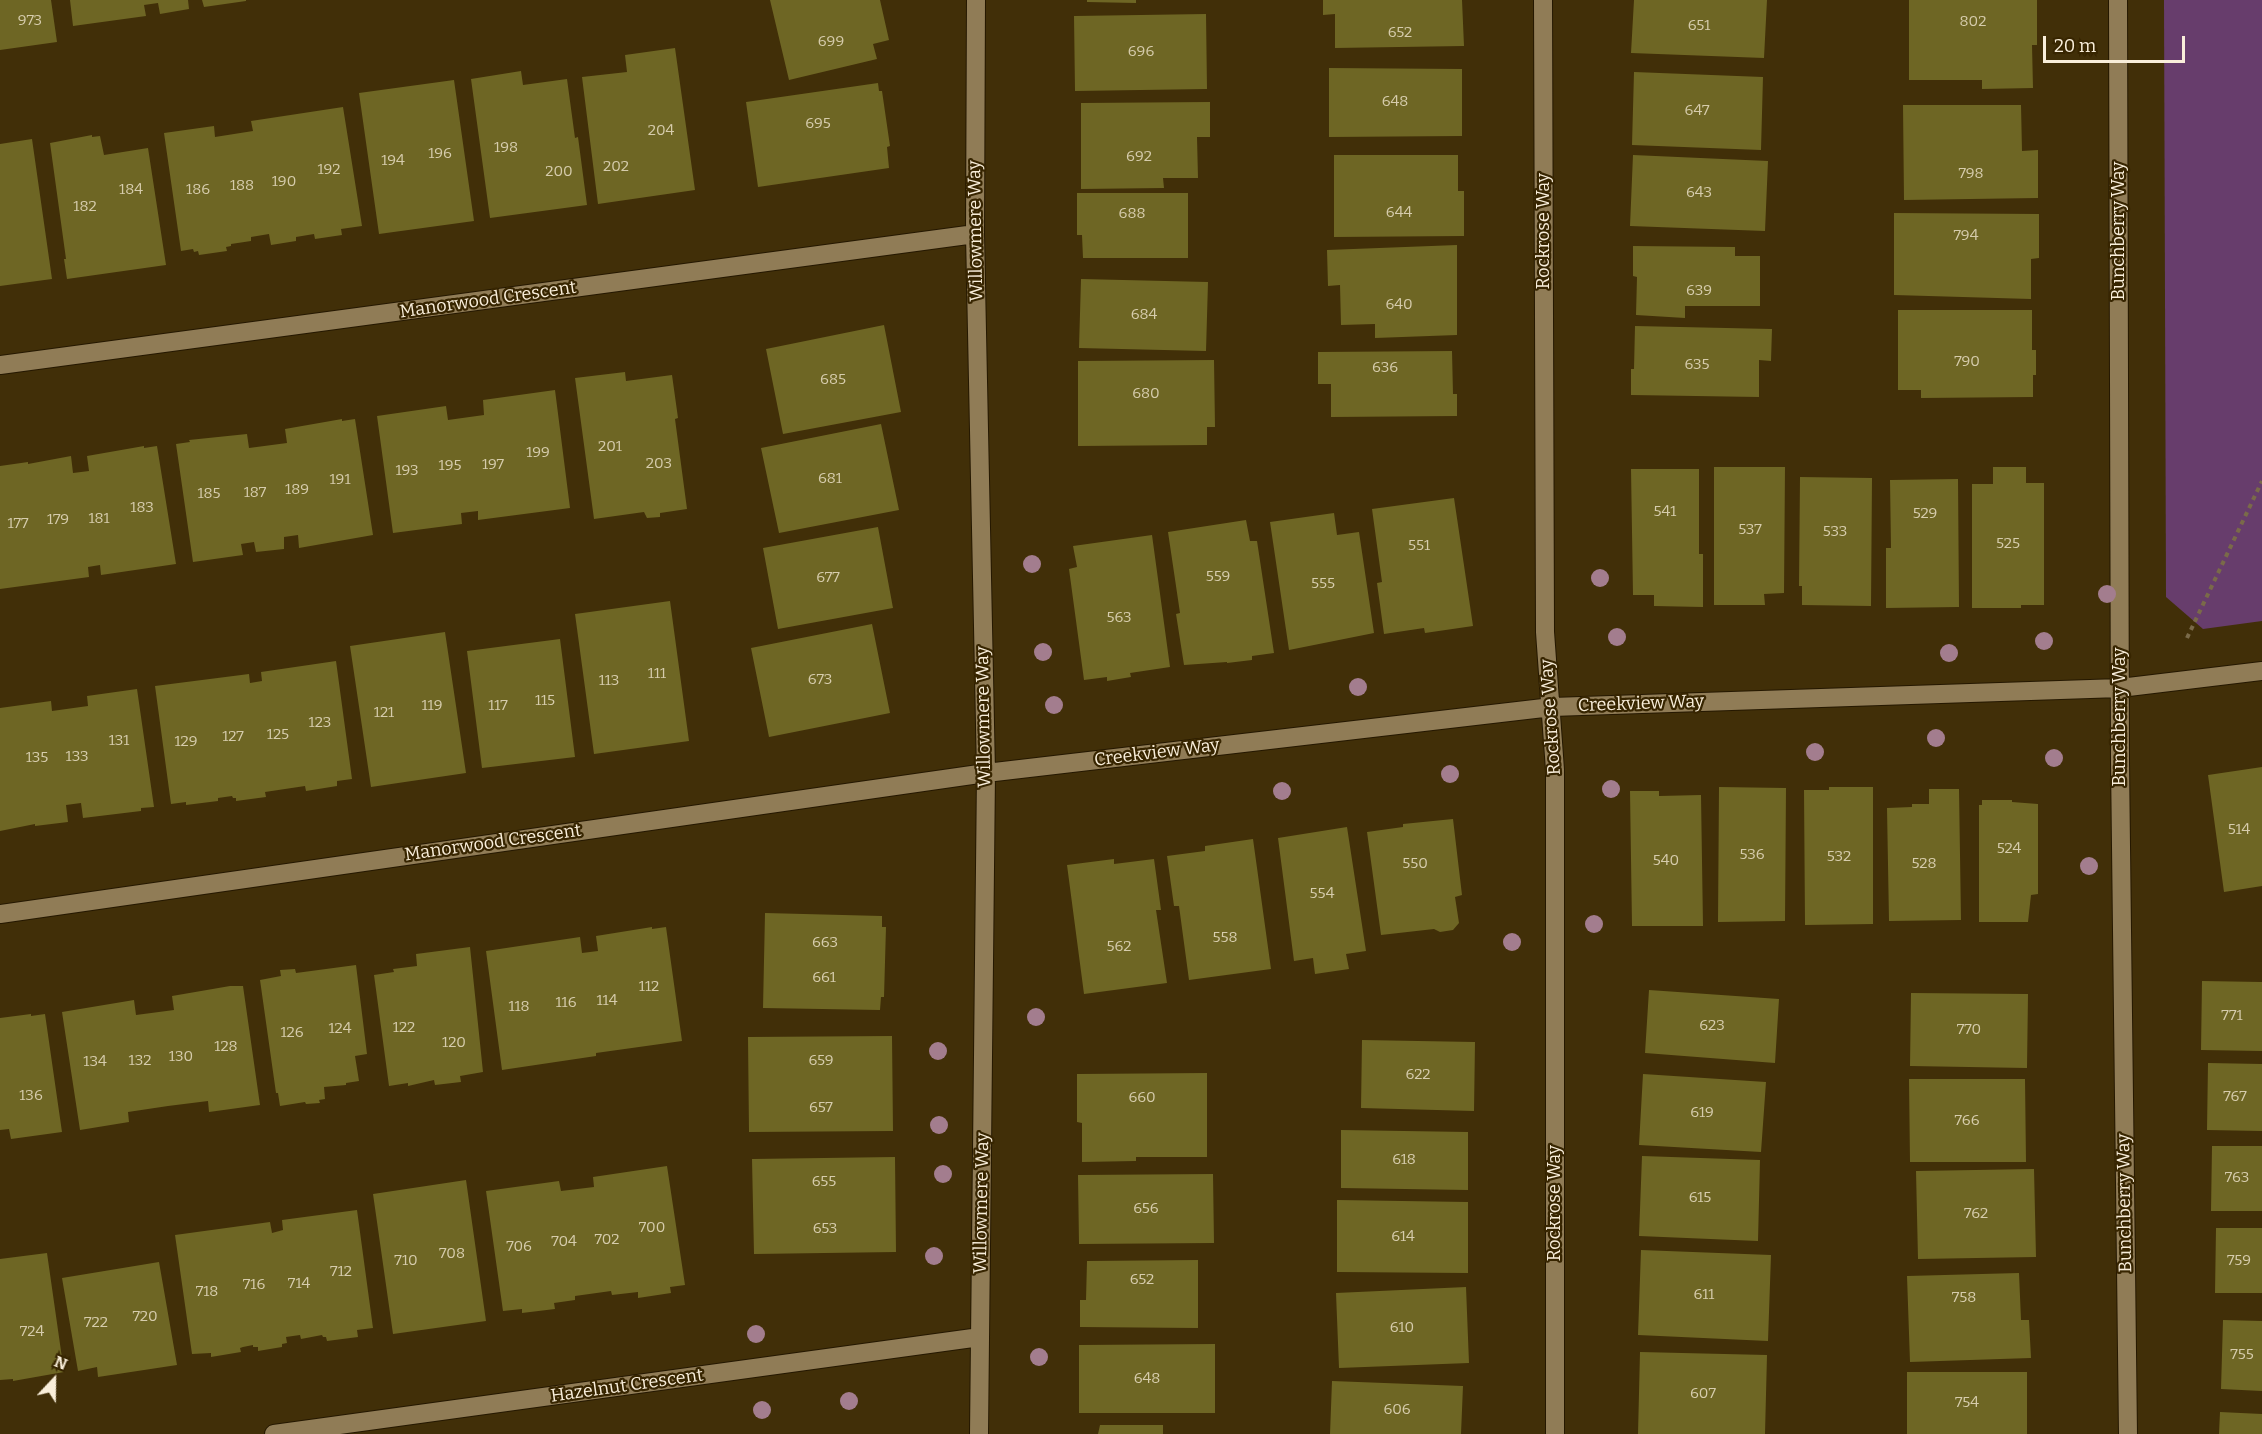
<!DOCTYPE html>
<html>
<head>
<meta charset="utf-8">
<style>
  body { margin:0 }
  #map { position:relative; width:2262px; height:1434px; overflow:hidden; background:#412f08; font-family:Bitter,serif }
  canvas { display:block }
  .north { position:absolute; left:24px; top:1350px; width:60px; height:60px; -webkit-text-stroke:4px #372500; paint-order:stroke; rotate:22deg; font-size:16px; font-weight:700; line-height:24px; text-align:center; color:#f9eeda }
  .north::after { content:''; display:block; margin:auto; width:21px; height:27px; background:#f9eeda; clip-path:polygon(50% 0,100% 100%,50% 72%,0 100%) }
  .scale { position:absolute; left:2043px; top:36px; width:142px; height:27px; box-sizing:border-box; border:3px solid #f9eeda; border-top:0; padding-left:8px; font-size:18px; line-height:21px; white-space:nowrap; color:#f9eeda; -webkit-text-stroke:4px #372500; paint-order:stroke }
</style>
</head>
<body>
<div id="map">
<canvas width="2262" height="1434"></canvas>
<div class="north">N</div>
<div class="scale">20 m</div>
</div>
<script>
const ctx = document.querySelector('canvas').getContext('2d');
ctx.lineJoin = 'round';
function paint(path, color) {
  ctx.fillStyle = color;
  ctx.fill(path, 'evenodd');
}
function toPath(rows) {
  const path = new Path2D();
  for (const r of rows) {
    path.moveTo(r[0], r[1]);
    for (let i = 2; i < r.length; i += 2) path.lineTo(r[i], r[i + 1]);
  }
  return path;
}
function trace(path, color, width, dash) {
  ctx.strokeStyle = color;
  ctx.lineWidth = width;
  ctx.lineCap = dash ? 'butt' : 'round';
  ctx.setLineDash(dash || []);
  ctx.stroke(path);
}
function write(font, color, halo, rows, align = 'center') {
  ctx.font = font + ' Bitter,serif';
  ctx.lineWidth = 4.5;
  ctx.setLineDash([]);
  ctx.textBaseline = 'middle';
  ctx.strokeStyle = halo;
  ctx.fillStyle = color;
  for (const [text, x, y, turn = 0] of rows) {
    ctx.save();
    ctx.translate(x, y);
    ctx.rotate((+turn || 0) * Math.PI / 180);
    ctx.textAlign = isNaN(turn) ? turn : align;
    if (halo) ctx.strokeText(text, 0, 0);
    ctx.fillText(text, 0, 0);
    ctx.restore();
  }
}
paint(toPath([
  [2164,0,2262,0,2262,621,2203,629,2166,597]
]), '#673d6c');
paint(toPath([
  [0,0,51,0,57,42,0,50],
  [70,0,188,0,189,9,160,14,158,3,144,5,146,16,73,26],
  [202,0,246,0,246,1,204,7],
  [770,0,880,0,889,40,873,44,877,59,789,80],
  [1087,0,1136,0,1136,3,1087,2],
  [1323,0,1462,0,1464,46,1335,48,1335,14,1323,15],
  [1634,0,1767,0,1764,58,1631,53],
  [1909,0,2037,0,2037,45,2032,45,2033,88,1982,89,1982,80,1909,80],
  [1206,14,1207,89,1075,91,1074,16],
  [675,48,695,190,598,204,582,77,627,72,625,55],
  [1329,68,1462,69,1462,136,1329,137],
  [521,71,523,85,567,79,575,138,578,137,587,205,490,218,471,79],
  [1634,72,1763,77,1761,150,1632,145],
  [454,80,474,221,379,234,359,93],
  [878,83,879,91,882,91,890,146,887,147,889,168,758,187,746,102],
  [1210,102,1210,137,1197,137,1198,178,1163,178,1164,188,1081,189,1081,103],
  [1903,105,2021,105,2022,151,2038,150,2038,198,1904,200],
  [343,107,362,226,341,229,342,235,315,239,314,234,296,237,296,241,271,245,269,234,251,237,251,241,231,244,231,246,226,247,227,251,199,255,198,251,194,252,193,249,181,251,164,133,214,126,215,137,253,131,251,121],
  [92,135,92,137,100,136,104,155,148,148,166,265,67,279,64,259,66,259,50,143],
  [32,139,52,279,0,286,0,144],
  [1334,155,1458,155,1458,191,1464,191,1464,236,1334,237],
  [1633,155,1768,161,1765,231,1630,226],
  [1077,193,1188,193,1188,258,1083,258,1082,235,1077,235],
  [1894,213,2039,214,2039,258,2031,259,2031,299,1894,295],
  [1457,245,1457,335,1375,338,1375,324,1341,325,1340,285,1328,286,1327,250],
  [1633,246,1735,247,1735,256,1760,256,1760,306,1685,306,1685,318,1636,315,1637,277,1633,276],
  [1081,279,1208,282,1206,351,1079,348],
  [1898,310,2032,310,2032,350,2036,350,2036,375,2033,375,2033,397,1921,398,1921,390,1898,390],
  [884,325,901,412,783,434,766,349],
  [1635,326,1772,329,1771,361,1759,360,1759,397,1631,395,1631,369,1634,369],
  [1452,351,1453,394,1457,394,1457,416,1331,417,1331,384,1318,384,1318,352],
  [1214,360,1215,427,1207,427,1207,445,1078,446,1078,361],
  [625,372,626,381,672,375,678,418,675,419,687,509,660,513,660,517,647,518,644,512,594,519,575,378],
  [555,390,570,508,478,520,478,511,461,513,462,524,393,533,377,416,446,406,448,420,484,415,483,400],
  [342,419,342,421,355,419,373,535,299,548,298,535,284,537,284,549,256,552,254,542,241,544,243,555,193,562,176,444,190,442,189,440,247,434,249,448,287,443,285,429],
  [881,424,899,510,779,533,761,448],
  [144,446,144,448,157,446,176,564,101,575,100,565,88,567,89,577,0,589,0,466,28,462,28,464,71,456,73,473,89,471,87,456],
  [1714,467,1785,467,1784,593,1764,594,1765,605,1714,605],
  [1993,467,2026,467,2026,483,2044,483,2044,605,2021,605,2021,608,1972,608,1972,484,1993,484],
  [1631,469,1699,469,1699,554,1703,554,1703,607,1654,606,1654,595,1633,595],
  [1800,477,1872,478,1871,606,1802,605,1802,586,1799,586],
  [1958,479,1959,607,1886,608,1886,548,1891,548,1890,480],
  [1454,498,1473,626,1425,633,1424,628,1384,634,1377,583,1382,582,1372,509],
  [1334,513,1337,535,1359,532,1374,633,1289,650,1270,522],
  [1246,520,1250,541,1257,541,1274,653,1252,656,1252,660,1227,663,1227,662,1184,665,1176,614,1180,613,1168,532],
  [878,527,893,608,778,629,763,548],
  [1152,535,1170,667,1130,673,1131,677,1107,681,1107,677,1084,680,1069,569,1077,567,1073,546],
  [670,601,689,741,594,754,575,614],
  [872,624,890,713,769,737,751,648],
  [445,632,466,773,371,787,350,646],
  [560,639,575,757,482,768,467,651],
  [336,661,352,779,337,781,337,786,306,791,305,786,265,792,266,797,236,801,236,798,233,798,232,796,218,798,218,801,186,805,186,802,171,804,155,686,249,674,250,683,262,681,261,672],
  [137,689,154,807,141,808,141,811,83,818,81,803,66,805,68,822,35,826,35,824,0,831,0,708,51,701,52,711,88,706,87,696],
  [2262,767,2262,886,2224,892,2208,775],
  [1719,787,1786,788,1785,921,1718,922],
  [1829,787,1873,787,1873,924,1805,925,1804,790,1829,790],
  [1929,789,1959,789,1961,920,1889,921,1887,808,1912,807,1912,804,1929,804],
  [1630,791,1659,791,1659,796,1701,795,1703,926,1632,926],
  [1982,800,2012,800,2012,802,2038,804,2038,894,2031,895,2028,922,1979,922,1979,805,1982,805],
  [1453,819,1462,895,1455,897,1459,923,1453,930,1440,932,1434,929,1381,935,1367,832,1403,827,1403,824],
  [1347,827,1366,951,1346,954,1349,969,1315,974,1313,958,1294,961,1278,838],
  [1253,839,1271,969,1189,980,1179,906,1174,906,1167,856,1205,851,1205,846],
  [1114,859,1114,864,1154,859,1161,910,1156,910,1167,983,1084,994,1067,865],
  [765,913,882,916,882,927,886,927,884,997,881,997,880,1010,763,1008],
  [652,927,652,929,666,927,682,1041,596,1053,596,1056,502,1070,486,951,580,937,582,953,598,951,596,936],
  [470,947,483,1072,460,1076,461,1082,435,1085,434,1080,408,1086,408,1083,389,1086,374,975,394,972,393,969,417,966,416,954],
  [356,965,367,1054,355,1056,359,1081,346,1083,346,1085,324,1087,325,1099,319,1100,320,1103,306,1104,305,1102,280,1106,278,1093,276,1093,260,980,281,976,280,970,295,969,296,973],
  [2202,981,2262,982,2262,1051,2201,1050],
  [230,986,243,986,260,1105,209,1112,208,1101,168,1106,128,1112,129,1122,80,1130,62,1012,134,1000,136,1015,174,1010,172,996],
  [1649,990,1779,999,1775,1063,1645,1053],
  [1911,993,2028,994,2027,1068,1910,1066],
  [31,1014,31,1016,45,1014,62,1132,11,1139,9,1129,0,1130,0,1018],
  [892,1036,893,1131,749,1132,748,1037],
  [1362,1040,1475,1042,1474,1111,1361,1108],
  [2208,1063,2262,1064,2262,1131,2207,1130],
  [1207,1073,1207,1157,1136,1157,1136,1161,1082,1162,1082,1123,1077,1122,1077,1074],
  [1643,1074,1766,1082,1761,1152,1639,1145],
  [1909,1079,2025,1079,2026,1162,1910,1162],
  [1341,1130,1468,1132,1468,1190,1341,1188],
  [2212,1146,2262,1146,2262,1211,2211,1211],
  [1642,1156,1760,1160,1758,1241,1639,1236],
  [895,1157,896,1252,754,1254,752,1159],
  [667,1166,685,1285,670,1287,671,1293,638,1298,638,1292,612,1295,611,1291,575,1296,575,1300,554,1303,555,1309,522,1313,522,1309,503,1311,486,1191,559,1181,561,1191,594,1187,593,1177],
  [2034,1169,2036,1257,1918,1259,1916,1171],
  [1213,1174,1214,1243,1079,1244,1078,1175],
  [466,1180,486,1321,393,1334,373,1194],
  [1337,1200,1468,1202,1468,1273,1337,1272],
  [357,1210,373,1328,357,1330,358,1337,327,1341,326,1337,323,1337,322,1335,301,1339,300,1335,286,1337,287,1343,282,1344,282,1347,258,1351,258,1347,253,1347,253,1345,243,1347,240,1348,241,1352,211,1357,211,1353,192,1354,175,1235,270,1222,272,1233,283,1230,282,1220],
  [2216,1228,2262,1228,2262,1293,2215,1293],
  [1641,1250,1771,1255,1768,1341,1638,1335],
  [47,1253,64,1372,13,1381,13,1379,0,1380,0,1259],
  [1198,1260,1198,1328,1080,1327,1080,1300,1086,1300,1087,1261],
  [159,1262,177,1365,98,1377,97,1367,78,1371,62,1278],
  [2019,1273,2021,1320,2029,1320,2031,1358,1910,1362,1907,1276],
  [1466,1287,1469,1363,1339,1368,1336,1293],
  [2223,1320,2262,1321,2262,1391,2221,1389],
  [1215,1344,1215,1413,1079,1413,1079,1345],
  [1640,1352,1767,1355,1765,1434,1638,1434],
  [1907,1372,2027,1372,2027,1434,1907,1434],
  [1332,1381,1463,1386,1461,1434,1330,1434],
  [2220,1412,2262,1414,2262,1434,2219,1434],
  [1100,1425,1163,1425,1163,1434,1098,1434]
]), '#6e6624');
const street = toPath([
  [976,0,975,234,986,773,979,1434],
  [1543,0,1545,632,1555,770,1555,1434],
  [2118,0,2120,762,2128,1434],
  [0,365,975,234],
  [0,914,986,773,1552,707,2120,688,2262,671],
  [274,1434,980,1337]
]);
trace(street, '#251800', 20);
trace(toPath([
  [2187,638,2262,481]
]), '#7a6a49', 4, [4.5, 4.5]);
trace(street, '#907c56', 18);
ctx.fillStyle = '#a37d8e';
for (const [x, y] of [
  [1032,564],
  [1600,578],
  [2107,594],
  [1617,637],
  [2044,641],
  [1043,652],
  [1949,653],
  [1358,687],
  [1054,705],
  [1936,738],
  [1815,752],
  [2054,758],
  [1450,774],
  [1611,789],
  [1282,791],
  [2089,866],
  [1594,924],
  [1512,942],
  [1036,1017],
  [938,1051],
  [939,1125],
  [943,1174],
  [934,1256],
  [756,1334],
  [1039,1357],
  [849,1401],
  [762,1410]
]) {
  ctx.beginPath();
  ctx.arc(x, y, 9, 0, 2 * Math.PI);
  ctx.fill();
}
write('15px', '#d6ccac', null, [
  ["973",30,21],
  ["802",1973,22],
  ["651",1699,26],
  ["652",1400,33],
  ["699",831,42],
  ["696",1141,52],
  ["648",1395,102],
  ["647",1697,111],
  ["695",818,124],
  ["204",661,131],
  ["198",506,148],
  ["196",440,154],
  ["692",1139,157],
  ["194",393,161],
  ["202",616,167],
  ["192",329,170],
  ["200",559,172],
  ["798",1971,174],
  ["190",284,182],
  ["188",242,186],
  ["184",131,190],
  ["186",198,190],
  ["643",1699,193],
  ["182",85,207],
  ["644",1399,213],
  ["688",1132,214],
  ["794",1966,236],
  ["639",1699,291],
  ["640",1399,305],
  ["684",1144,315],
  ["790",1967,362],
  ["635",1697,365],
  ["636",1385,368],
  ["685",833,380],
  ["680",1146,394],
  ["201",610,447],
  ["199",538,453],
  ["203",659,464],
  ["197",493,465],
  ["195",450,466],
  ["193",407,471],
  ["681",830,479],
  ["191",340,480],
  ["189",297,490],
  ["187",255,493],
  ["185",209,494],
  ["183",142,508],
  ["541",1665,512],
  ["529",1925,514],
  ["181",99,519],
  ["179",58,520],
  ["177",18,524],
  ["537",1750,530],
  ["533",1835,532],
  ["525",2008,544],
  ["551",1419,546],
  ["559",1218,577],
  ["677",828,578],
  ["555",1323,584],
  ["563",1119,618],
  ["111",657,674],
  ["673",820,680],
  ["113",609,681],
  ["115",545,701],
  ["119",432,706],
  ["117",498,706],
  ["121",384,713],
  ["123",320,723],
  ["125",278,735],
  ["127",233,737],
  ["131",119,741],
  ["129",186,742],
  ["133",77,757],
  ["135",37,758],
  ["514",2239,830],
  ["524",2009,849],
  ["536",1752,855],
  ["532",1839,857],
  ["540",1666,861],
  ["550",1415,864],
  ["528",1924,864],
  ["554",1322,894],
  ["558",1225,938],
  ["663",825,943],
  ["562",1119,947],
  ["661",824,978],
  ["112",649,987],
  ["114",607,1001],
  ["116",566,1003],
  ["118",519,1007],
  ["771",2232,1016],
  ["623",1712,1026],
  ["122",404,1028],
  ["124",340,1029],
  ["770",1969,1030],
  ["126",292,1033],
  ["120",454,1043],
  ["128",226,1047],
  ["130",181,1057],
  ["132",140,1061],
  ["659",821,1061],
  ["134",95,1062],
  ["622",1418,1075],
  ["136",31,1096],
  ["767",2235,1097],
  ["660",1142,1098],
  ["657",821,1108],
  ["619",1702,1113],
  ["766",1967,1121],
  ["618",1404,1160],
  ["763",2237,1178],
  ["655",824,1182],
  ["615",1700,1198],
  ["656",1146,1209],
  ["762",1976,1214],
  ["700",652,1228],
  ["653",825,1229],
  ["614",1403,1237],
  ["702",607,1240],
  ["704",564,1242],
  ["706",519,1247],
  ["708",452,1254],
  ["710",406,1261],
  ["759",2239,1261],
  ["712",341,1272],
  ["652",1142,1280],
  ["714",299,1284],
  ["716",254,1285],
  ["718",207,1292],
  ["611",1704,1295],
  ["758",1964,1298],
  ["720",145,1317],
  ["722",96,1323],
  ["610",1402,1328],
  ["724",32,1332],
  ["755",2242,1355],
  ["648",1147,1379],
  ["607",1703,1394],
  ["754",1967,1403],
  ["606",1397,1410]
]);
write('18px', '#f9eeda', '#372500', [
  ["Willowmere Way",976,231,-91],
  ["Rockrose Way",1544,231,-90],
  ["Bunchberry Way",2119,231,-90],
  ["Manorwood Crescent",488,300,-8],
  ["Creekview Way",1641,704,-2],
  ["Willowmere Way",984,717,-91],
  ["Rockrose Way",1551,717,-94],
  ["Bunchberry Way",2120,717,-90],
  ["Creekview Way",1157,753,-7],
  ["Manorwood Crescent",493,843,-8],
  ["Willowmere Way",982,1203,-89],
  ["Rockrose Way",1555,1203,-90],
  ["Bunchberry Way",2125,1203,-91],
  ["Hazelnut Crescent",627,1386,-8]
]);
</script>
</body>
</html>
